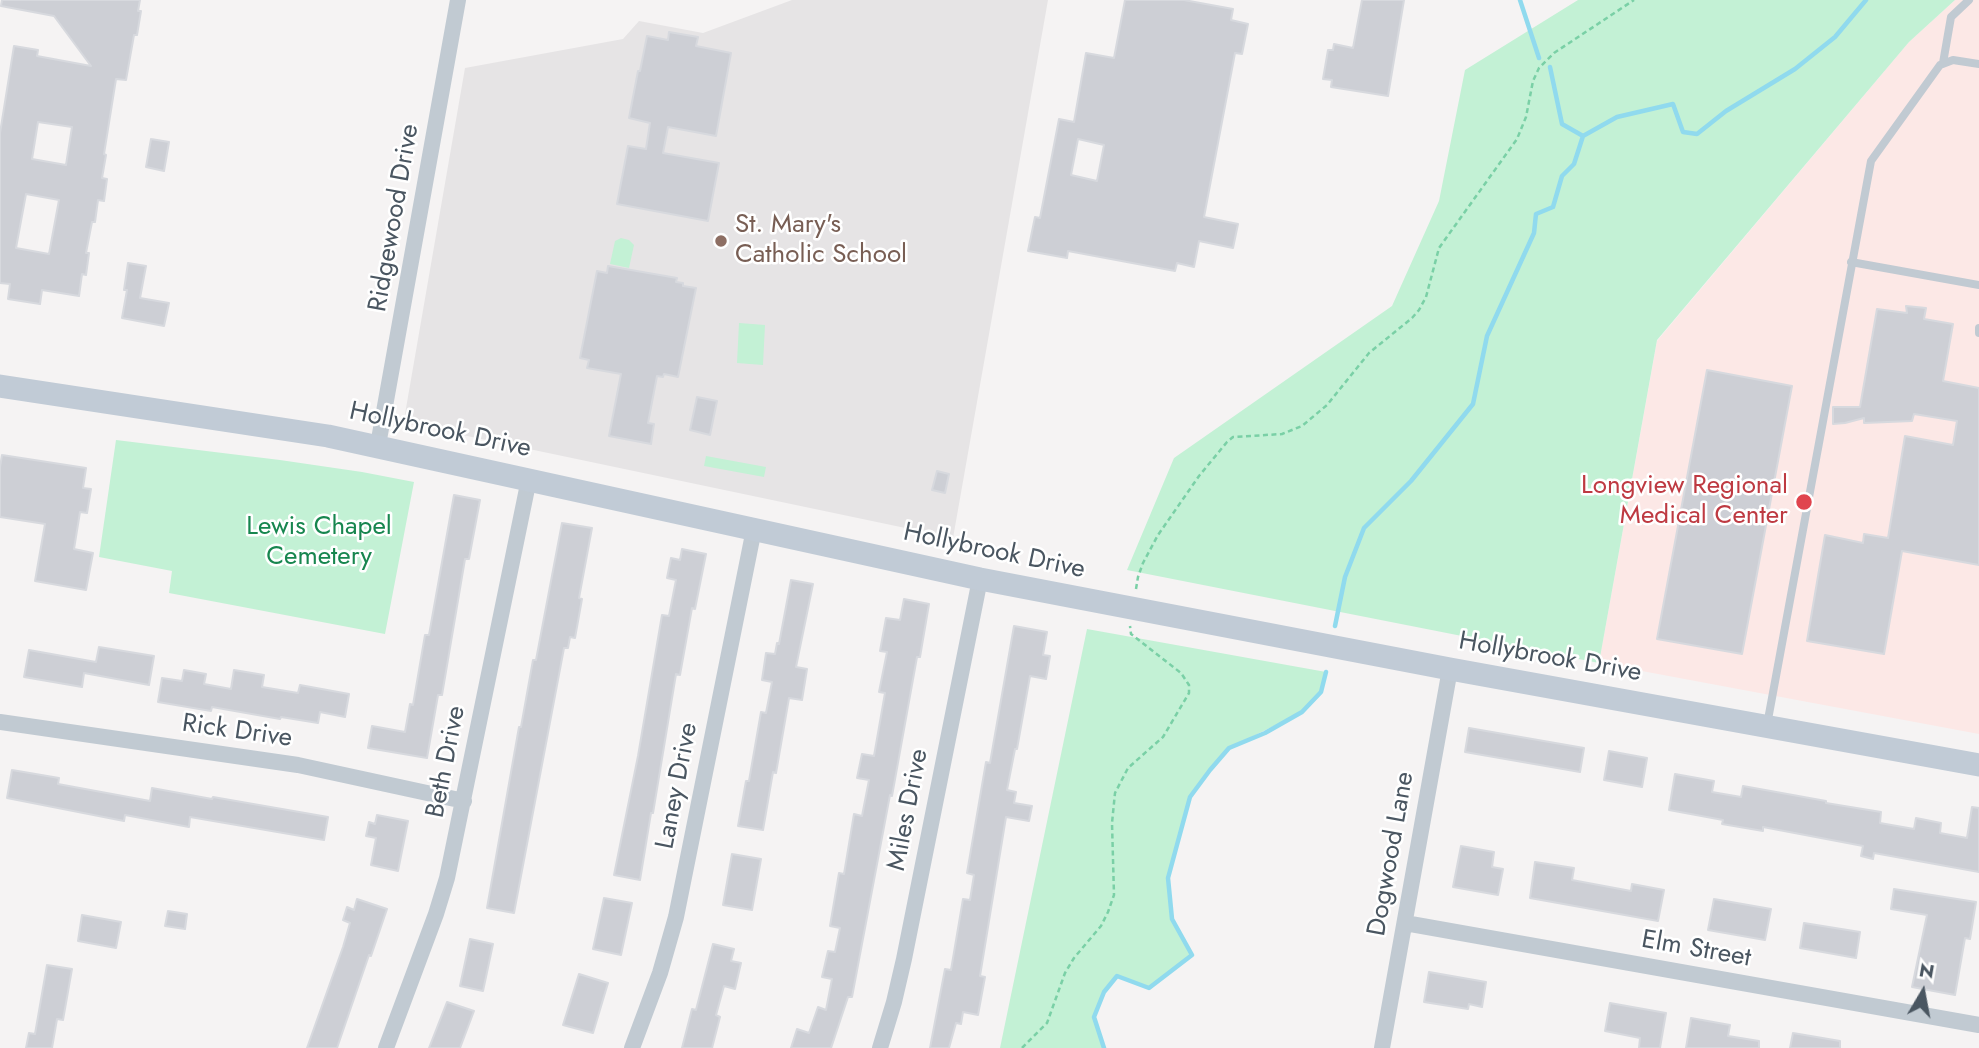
<!DOCTYPE html>
<html>
<head>
<meta charset="utf-8">
<style>
  body { margin:0 }
  #map { position:relative; width:1979px; height:1048px; overflow:hidden; background:#f5f3f3; font-family:Jost,sans-serif }
  canvas { display:block }
  .north { position:absolute; left:1888px; top:957px; width:70px; height:70px; -webkit-text-stroke:5px #fff; paint-order:stroke; rotate:10deg; font-size:19px; font-weight:700; line-height:28px; text-align:center; color:#4a5661 }
  .north::after { content:''; display:block; margin:auto; width:24px; height:32px; background:#4a5661; clip-path:polygon(50% 0,100% 100%,50% 72%,0 100%) }
</style>
</head>
<body>
<div id="map">
<canvas width="1979" height="1048"></canvas>
<div class="north">N</div>
</div>
<script>
const ctx = document.querySelector('canvas').getContext('2d');
ctx.lineJoin = 'round';
function paint(path, color) {
  ctx.fillStyle = color;
  ctx.fill(path, 'evenodd');
}
function toPath(rows) {
  const path = new Path2D();
  for (const r of rows) {
    path.moveTo(r[0], r[1]);
    for (let i = 2; i < r.length; i += 2) path.lineTo(r[i], r[i + 1]);
  }
  return path;
}
function trace(path, color, width, dash) {
  ctx.strokeStyle = color;
  ctx.lineWidth = width;
  ctx.lineCap = dash ? 'butt' : 'round';
  ctx.setLineDash(dash || []);
  ctx.stroke(path);
}
function write(font, color, halo, rows, align = 'center') {
  ctx.font = font + ' Jost,sans-serif';
  ctx.lineWidth = 5;
  ctx.setLineDash([]);
  ctx.textBaseline = 'middle';
  ctx.strokeStyle = halo;
  ctx.fillStyle = color;
  for (const [text, x, y, turn = 0] of rows) {
    ctx.save();
    ctx.translate(x, y);
    ctx.rotate((+turn || 0) * Math.PI / 180);
    ctx.textAlign = isNaN(turn) ? turn : align;
    if (halo) ctx.strokeText(text, 0, 0);
    ctx.fillText(text, 0, 0);
    ctx.restore();
  }
}
paint(toPath([
  [792,0,1048,0,953,538,410,424,405,414,465,68,623,39,639,21,703,33]
]), '#e6e4e5');
paint(toPath([
  [1955,0,1979,0,1979,734,1599,663,1657,341,1909,42]
]), '#fce8e6');
paint(toPath([
  [1578,0,1955,0,1909,42,1657,340,1599,663,1127,570,1174,458,1392,306,1439,201,1465,70],
  [621,238,629,240,634,245,629,268,610,264,615,241],
  [739,323,765,325,763,365,737,363],
  [116,440,280,460,362,472,414,482,385,634,169,593,172,571,99,557],
  [706,456,766,467,764,477,704,466],
  [1087,629,1326,672,1321,692,1302,712,1229,748,1190,797,1168,878,1172,919,1192,955,1149,988,1116,976,1104,992,1094,1017,1104,1048,1000,1048]
]), '#c3f1d5');
trace(toPath([
  [1520,0,1539,58],
  [1550,67,1562,124,1583,136],
  [1335,626,1345,577,1364,528,1411,481,1473,404,1487,336,1534,233,1536,214,1553,207,1562,176,1574,164,1583,136,1617,117,1673,104,1683,132,1697,134,1726,111,1795,69,1835,37,1866,0],
  [1104,1048,1094,1017,1104,992,1117,976,1149,988,1192,955,1172,919,1168,878,1190,797,1210,770,1229,748,1265,733,1302,712,1321,692,1326,672]
]), '#90daee', 4.5);
const building = toPath([
  [2,0,140,0,138,11,141,11,137,35,134,35,126,80,116,79,104,154,106,155,102,178,107,179,104,201,98,200,95,222,92,222,86,253,89,253,86,275,82,274,79,296,42,290,40,304,8,299,10,284,0,283,0,133,14,46,38,50,37,56,91,66,54,16,1,6,2,0],
  [38,122,72,127,66,165,32,159,38,122],
  [26,194,59,200,49,254,16,248,26,194],
  [1125,0,1184,0,1233,9,1231,20,1248,24,1242,54,1235,53,1204,217,1238,224,1233,248,1199,241,1194,267,1177,263,1175,271,1068,251,1067,258,1028,251,1035,217,1040,218,1059,119,1074,122,1086,53,1114,58,1125,0],
  [1078,139,1104,145,1097,181,1071,175,1078,139],
  [1362,0,1404,0,1388,96,1331,87,1332,80,1323,79,1328,50,1333,50,1334,44,1353,48,1362,0],
  [669,32,698,37,696,46,731,53,716,136,668,127,663,153,719,163,708,221,617,204,628,146,646,149,650,123,629,118,638,71,640,71,647,36,668,40,669,32],
  [151,139,169,142,164,171,146,167,151,139],
  [128,263,146,266,140,298,169,303,164,326,122,318,127,290,124,290,128,263],
  [608,266,677,278,676,282,683,283,683,286,696,288,678,377,664,374,663,377,657,376,648,423,654,424,651,444,609,436,621,374,587,368,589,360,580,358,597,271,607,273,608,266],
  [1906,306,1926,308,1924,319,1953,324,1943,381,1979,388,1979,565,1902,551,1884,654,1807,641,1825,535,1863,543,1864,534,1888,538,1905,436,1953,445,1957,421,1914,414,1912,421,1864,423,1864,418,1845,423,1833,424,1833,407,1860,407,1877,309,1907,313,1906,306],
  [1707,370,1792,386,1742,654,1657,639,1707,370],
  [697,397,717,401,710,435,690,430,697,397],
  [2,455,86,468,83,488,91,489,87,513,80,512,74,549,93,553,86,590,35,581,45,524,0,517,0,467,2,455],
  [937,471,949,474,945,493,932,490,937,471],
  [454,495,480,500,469,559,465,559,442,695,438,695,427,758,368,748,372,726,405,732,410,704,413,705,425,635,429,635,454,495],
  [562,523,592,528,579,598,582,599,575,638,570,637,568,648,564,648,514,913,487,908,519,727,521,727,533,660,536,660,562,523],
  [682,549,706,554,695,609,692,608,680,675,676,674,653,813,651,813,640,880,614,875,638,756,662,615,669,616,676,580,667,578,671,558,680,560,682,549],
  [791,580,813,584,796,667,807,669,802,700,789,698,776,773,773,772,763,830,738,826,746,781,749,781,761,712,766,713,772,682,762,680,766,653,775,654,777,643,779,644,791,580],
  [904,599,929,604,920,657,917,657,892,796,890,795,852,997,848,997,831,1048,791,1048,797,1029,809,1033,818,1007,826,1010,832,979,822,977,828,951,835,952,840,928,830,926,839,873,844,874,854,814,862,816,869,780,857,778,862,754,874,756,885,693,879,692,887,652,880,651,886,618,900,620,904,599],
  [1014,626,1047,632,1043,655,1050,656,1046,679,1030,676,1017,749,1015,749,1007,790,1016,792,1014,803,1032,806,1029,821,1006,817,980,976,985,977,978,1015,963,1012,961,1024,956,1023,949,1048,930,1048,945,969,951,970,963,899,970,900,974,875,967,873,986,762,990,763,1014,626],
  [99,647,154,656,149,685,84,673,82,687,24,677,29,650,96,662,99,647],
  [184,670,206,674,204,684,231,689,234,670,264,675,262,687,298,693,300,685,349,694,345,717,320,712,318,723,281,717,280,719,212,707,211,711,158,702,162,678,182,681,184,670],
  [1469,728,1584,748,1580,772,1465,752,1469,728],
  [1609,751,1647,758,1642,787,1604,780,1609,751],
  [12,770,59,778,58,784,150,801,152,788,212,799,213,797,328,817,324,840,190,817,189,827,125,815,124,821,7,798,12,770],
  [1675,774,1714,781,1712,792,1741,797,1743,786,1826,801,1826,803,1881,812,1880,823,1914,829,1916,818,1941,823,1940,833,1967,838,1972,807,1979,808,1979,872,1874,853,1873,859,1861,856,1863,846,1763,827,1763,831,1722,824,1723,820,1669,810,1675,774],
  [377,815,408,821,398,871,371,865,376,838,366,836,369,822,375,824,377,815],
  [1461,846,1494,852,1492,867,1503,869,1498,895,1453,887,1461,846],
  [732,854,761,859,752,910,723,905,732,854],
  [1535,862,1574,868,1572,880,1631,891,1632,884,1664,890,1658,921,1530,898,1535,862],
  [1894,889,1976,902,1970,939,1965,938,1955,995,1912,987,1927,915,1891,909,1894,889],
  [604,898,632,903,621,955,593,949,604,898],
  [357,899,387,909,371,956,369,955,337,1048,307,1048,343,947,350,923,343,920,347,907,354,910,357,899],
  [1714,899,1771,909,1765,940,1708,930,1714,899],
  [168,911,187,914,185,929,165,926,168,911],
  [82,915,121,922,116,948,78,941,82,915],
  [1804,923,1860,932,1856,958,1800,948,1804,923],
  [470,939,493,944,483,991,460,986,470,939],
  [713,944,734,949,731,961,741,963,735,989,724,986,716,1015,720,1017,712,1048,682,1048,692,1009,696,1010,713,944],
  [47,965,72,969,63,1020,57,1019,52,1048,26,1048,29,1033,35,1034,47,965],
  [1429,972,1486,982,1482,1007,1469,1004,1468,1009,1424,1002,1429,972],
  [579,974,608,983,593,1033,563,1025,579,974],
  [447,1002,474,1011,460,1048,429,1048,447,1002],
  [1610,1003,1666,1013,1660,1048,1639,1048,1640,1038,1605,1031,1610,1003],
  [1691,1018,1730,1025,1728,1036,1759,1041,1759,1048,1686,1048,1691,1018],
  [1793,1033,1840,1041,1840,1048,1790,1048,1793,1033]
]);
paint(building, '#cdcfd5');
trace(building, '#d7d9de', 2);
trace(toPath([
  [1136,589,1138,577,1143,563,1158,535,1199,476,1227,442,1233,437,1282,434,1302,426,1327,405,1369,353,1412,318,1419,310,1426,297,1439,248,1517,139,1526,117,1533,81,1539,68,1554,53,1634,0],
  [1022,1048,1047,1023,1065,973,1074,958,1101,926,1108,912,1114,895,1112,823,1115,793,1128,768,1163,737,1189,693,1189,685,1181,673,1131,634,1130,626]
]), '#7ad0a6', 2.5, [5, 3.5]);
trace(toPath([
  [1943,63,1951,17,1969,0],
  [1851,262,1979,285],
  [1979,328,1979,333],
  [1767,725,1871,161,1940,65,1953,60,1979,64]
]), '#c1cad2', 8);
trace(toPath([
  [378,445,458,0],
  [0,722,298,765,464,801],
  [1405,923,1979,1025],
  [386,1048,436,914,447,878,529,479],
  [632,1048,660,973,676,917,754,529],
  [880,1048,894,1002,904,959,980,579],
  [1382,1048,1450,669]
]), '#c1cad2', 16);
trace(toPath([
  [0,386,328,436,980,579,1450,669,1979,765]
]), '#c1cbd6', 23);
for (const [x, y, r, color] of [
  [721,241,7,"#8d6e63"],
  [1804,502,9,"#e0444e"]
]) {
  const dot = new Path2D();
  dot.arc(x, y, r, 0, 2 * Math.PI);
  ctx.fillStyle = color;
  ctx.fill(dot);
  trace(dot, '#fff', 2.5);
}
write('26px', '#4a5661', '#fff', [
  ["Ridgewood Drive",395,218,-80],
  ["Hollybrook Drive",440,431,12],
  ["Hollybrook Drive",994,552,12],
  ["Hollybrook Drive",1550,658,10],
  ["Rick Drive",237,732,8],
  ["Beth Drive",447,762,-79],
  ["Laney Drive",678,786,-79],
  ["Miles Drive",909,810,-79],
  ["Dogwood Lane",1392,854,-80],
  ["Elm Street",1696,950,10]
]);
write('26px', '#785e54', '#fff', [
  ["St. Mary's",735,226],
  ["Catholic School",735,256]
], 'left');
write('26px', '#be3a42', '#fff', [
  ["Longview Regional",1788,487],
  ["Medical Center",1788,517]
], 'right');
write('26px', '#17864f', '#fff', [
  ["Lewis Chapel",319,528],
  ["Cemetery",319,558]
]);
</script>
</body>
</html>
